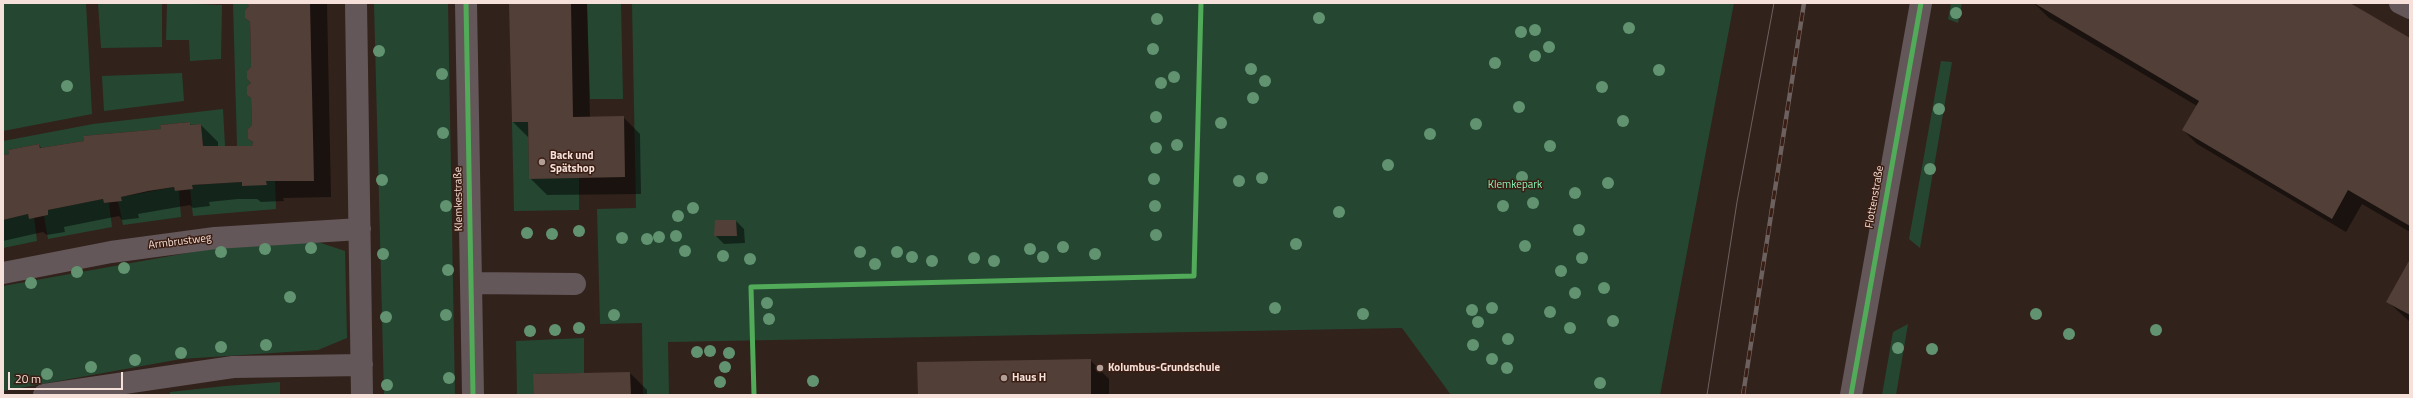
<!DOCTYPE html>
<html>
<head>
<meta charset="utf-8">
<style>
  body { margin:0 }
  #map { position:relative; width:2413px; height:398px; overflow:hidden; background:#32221c; font-family:"Titillium Web",sans-serif }
  canvas { display:block }
  .frame { position:absolute; inset:0; border:4px solid #f5e1d9; pointer-events:none }
  .scale { position:absolute; left:8px; top:372px; width:115px; height:18px; box-sizing:border-box; border:2px solid #f5e1d9; border-top:0; padding-left:5px; font-size:12px; line-height:14px; white-space:nowrap; color:#f5e1d9; -webkit-text-stroke:3px #3b1e13; paint-order:stroke }
</style>
</head>
<body>
<div id="map">
<canvas width="2413" height="398"></canvas>
<div class="frame"></div>
<div class="scale">20 m</div>
</div>
<script>
const ctx = document.querySelector('canvas').getContext('2d');
ctx.lineJoin = 'round';
function paint(path, color) {
  ctx.fillStyle = color;
  ctx.fill(path, 'evenodd');
}
function toPath(rows) {
  const path = new Path2D();
  for (const r of rows) {
    path.moveTo(r[0], r[1]);
    for (let i = 2; i < r.length; i += 2) path.lineTo(r[i], r[i + 1]);
  }
  return path;
}
function trace(path, color, width, dash) {
  ctx.strokeStyle = color;
  ctx.lineWidth = width;
  ctx.lineCap = dash ? 'butt' : 'round';
  ctx.setLineDash(dash || []);
  ctx.stroke(path);
}
function write(font, color, halo, rows, align = 'center') {
  ctx.font = font + ' "Titillium Web",sans-serif';
  ctx.lineWidth = 3;
  ctx.setLineDash([]);
  ctx.textBaseline = 'middle';
  ctx.strokeStyle = halo;
  ctx.fillStyle = color;
  for (const [text, x, y, turn = 0] of rows) {
    ctx.save();
    ctx.translate(x, y);
    ctx.rotate((+turn || 0) * Math.PI / 180);
    ctx.textAlign = isNaN(turn) ? turn : align;
    if (halo) ctx.strokeText(text, 0, 0);
    ctx.fillText(text, 0, 0);
    ctx.restore();
  }
}
paint(toPath([
  [3,3,86,3,92,114,3,131],
  [98,3,162,3,162,47,101,48],
  [167,3,222,5,221,59,190,61,189,40,166,40],
  [233,3,245,3,249,6,245,10,245,18,250,22,251,67,247,71,247,79,251,83,247,86,247,95,251,98,252,125,248,129,248,139,253,142,252,146,237,146],
  [374,3,448,3,455,395,384,395],
  [587,3,621,3,623,99,590,99],
  [632,3,1734,3,1660,395,1451,395,1402,328,668,342,669,395,643,395,642,323,600,324,597,209,636,208],
  [1951,3,1962,3,1958,23,1948,19],
  [1941,61,1952,62,1920,248,1909,239],
  [182,73,184,101,104,111,102,76],
  [223,109,225,146,203,146,201,124,190,125,189,122,160,125,161,129,83,136,84,141,40,148,39,144,8,150,9,154,3,155,3,141,14,139,93,124],
  [512,122,528,122,529,178,579,178,579,210,514,211],
  [266,181,275,181,276,209,193,216,190,189,193,189,192,185,242,182,267,184],
  [174,187,175,191,179,191,181,217,123,225,118,201,122,201,121,197],
  [103,199,104,203,109,203,112,227,48,239,44,216,48,215,48,210],
  [28,214,29,218,34,217,37,241,3,248,3,220],
  [315,241,345,251,347,338,318,350,181,359,3,391,3,286,215,248],
  [1908,324,1896,395,1882,395,1893,332],
  [584,338,584,373,534,374,534,395,517,395,516,341],
  [280,382,280,395,170,395,170,392,225,386]
]), '#254732');
paint(toPath([
  [246,3,327,3,331,197,283,198,284,201,261,202,257,199,238,199,209,202,210,206,193,208,190,205,138,214,139,218,122,220,119,216,64,227,65,232,47,235,43,232,3,241,3,156,39,145,42,149,162,130,189,123,192,126,201,125,218,142,218,147,253,147,254,143,249,139,253,125,250,6],
  [510,3,587,3,590,117,623,117,640,134,641,194,547,195,530,178,529,138,513,122],
  [2034,3,2348,3,2410,39,2410,232,2362,204,2346,232,2197,144,2183,130,2197,106,2049,18],
  [736,221,744,229,745,243,724,244,715,235],
  [2410,261,2410,322,2387,301],
  [1090,360,1109,379,1109,395,919,395],
  [630,373,647,390,647,395,535,395]
]), '#0007');
paint(toPath([
  [245,3,310,3,314,181,266,181,267,185,242,186,242,182,192,185,193,189,175,191,174,187,148,191,121,197,122,201,104,203,103,199,48,210,48,215,29,219,28,214,3,220,3,155,9,154,8,150,39,144,40,148,84,141,83,136,161,129,160,125,190,122,190,125,201,124,203,146,252,146,253,142,248,139,248,129,252,125,251,98,247,95,247,86,251,83,247,79,247,71,251,67,250,22,245,18,245,10,249,6],
  [509,3,571,3,573,117,624,116,625,177,529,179,528,122,512,122],
  [2034,3,2350,3,2410,38,2410,226,2348,190,2332,219,2182,130,2199,101],
  [715,220,736,220,737,236,714,236],
  [2410,259,2410,315,2386,302],
  [1091,359,1091,395,918,395,917,362],
  [630,372,631,395,534,395,533,374]
]), '#523f37');
trace(toPath([
  [356,3,362,395],
  [466,3,473,395],
  [2400,3,2410,8],
  [3,273,111,252,215,238,360,229],
  [471,283,575,284],
  [44,395,233,367,362,365],
  [1851,395,1921,3]
]), '#645759', 22);
trace(toPath([
  [1707,395,1737,202,1774,3]
]), '#6d615f', 1);
const rail = toPath([
  [1743,395,1804,3]
]);
trace(rail, '#6d615f', 4.5);
trace(rail, '#3b1e13', 3, [9]);
trace(toPath([
  [466,3,473,395],
  [754,395,751,287,1194,276,1201,3],
  [1851,395,1921,3]
]), '#51ab58', 5);
ctx.fillStyle = '#619370';
for (const [x, y] of [
  [1956,13],
  [1319,18],
  [1157,19],
  [1629,28],
  [1535,30],
  [1521,32],
  [1549,47],
  [1153,49],
  [379,51],
  [1535,56],
  [1495,63],
  [1251,69],
  [1659,70],
  [442,74],
  [1174,77],
  [1265,81],
  [1161,83],
  [67,86],
  [1602,87],
  [1253,98],
  [1519,107],
  [1939,109],
  [1156,117],
  [1623,121],
  [1221,123],
  [1476,124],
  [443,133],
  [1430,134],
  [1177,145],
  [1550,146],
  [1156,148],
  [1388,165],
  [1930,169],
  [1522,177],
  [1262,178],
  [1154,179],
  [382,180],
  [1239,181],
  [1608,183],
  [1575,193],
  [1533,203],
  [446,206],
  [1155,206],
  [1503,206],
  [693,208],
  [1339,212],
  [678,216],
  [1579,230],
  [579,231],
  [527,233],
  [552,234],
  [1156,235],
  [676,236],
  [659,237],
  [622,238],
  [647,239],
  [1296,244],
  [1525,246],
  [1063,247],
  [311,248],
  [265,249],
  [1030,249],
  [685,251],
  [221,252],
  [860,252],
  [897,252],
  [383,254],
  [1095,254],
  [723,256],
  [912,257],
  [1043,257],
  [974,258],
  [1582,258],
  [750,259],
  [932,261],
  [994,261],
  [875,264],
  [124,268],
  [448,270],
  [1561,271],
  [77,272],
  [31,283],
  [1604,288],
  [1575,293],
  [290,297],
  [767,303],
  [1275,308],
  [1492,308],
  [1472,310],
  [1550,312],
  [1363,314],
  [2036,314],
  [446,315],
  [614,315],
  [386,317],
  [769,319],
  [1613,321],
  [1478,322],
  [579,328],
  [1570,328],
  [555,330],
  [2156,330],
  [530,331],
  [2069,334],
  [1508,339],
  [266,345],
  [1473,345],
  [221,347],
  [1898,348],
  [1932,349],
  [710,351],
  [697,352],
  [181,353],
  [729,353],
  [1492,359],
  [135,360],
  [91,367],
  [725,367],
  [1507,368],
  [47,374],
  [449,378],
  [813,381],
  [720,382],
  [1600,383],
  [387,385]
]) {
  ctx.beginPath();
  ctx.arc(x, y, 6, 0, 2 * Math.PI);
  ctx.fill();
}
for (const [x, y, r, color] of [
  [542,162,4,"#b19e97"],
  [1100,368,4,"#b19e97"],
  [1004,378,4,"#b19e97"]
]) {
  const dot = new Path2D();
  dot.arc(x, y, r, 0, 2 * Math.PI);
  ctx.fillStyle = color;
  ctx.fill(dot);
  trace(dot, '#3b1e13', 1.5);
}
write('bold 11px', '#f5e1d9', '#3b1e13', [
  ["Back und",550,156],
  ["Spätshop",550,169],
  ["Kolumbus-Grundschule",1108,368],
  ["Haus H",1012,378]
], 'left');
write('11px', '#88efb5', '#3b1e13', [
  ["Klemkepark",1515,185]
]);
write('11px', '#f5e1d9', '#3b1e13', [
  ["Flottenstraße",1875,197,-80],
  ["Klemkestraße",459,199,-91],
  ["Armbrustweg",180,242,-7]
]);
</script>
</body>
</html>
